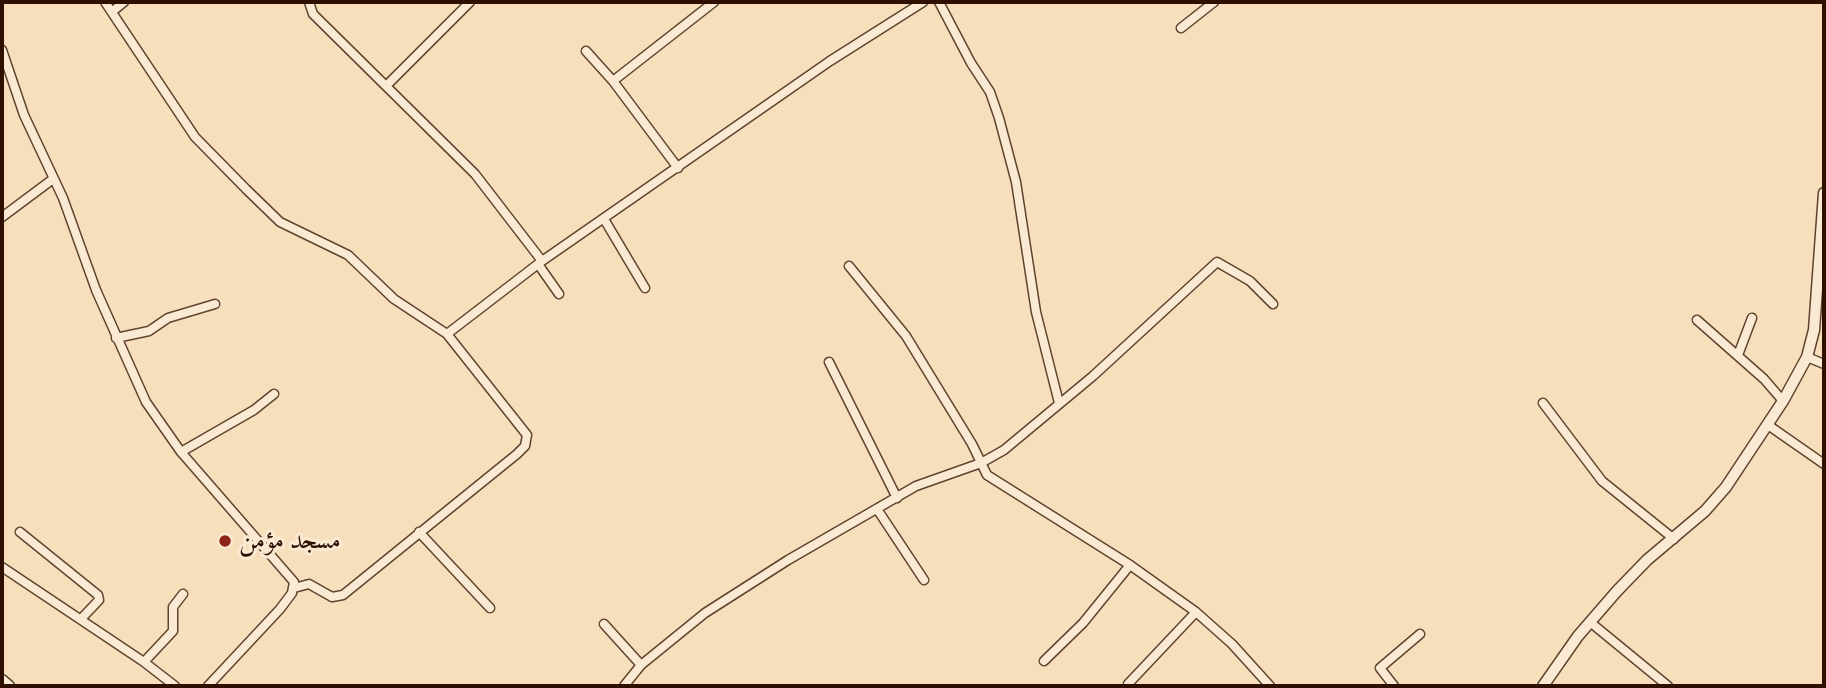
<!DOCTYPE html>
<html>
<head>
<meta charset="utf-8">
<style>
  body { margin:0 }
  #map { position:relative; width:1826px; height:688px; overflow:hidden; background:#f7dfbb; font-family:"Gentium Book Plus",serif }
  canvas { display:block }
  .frame { position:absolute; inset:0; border:4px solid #2e0f00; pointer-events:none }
</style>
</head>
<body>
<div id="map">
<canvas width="1826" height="688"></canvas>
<div class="frame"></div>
</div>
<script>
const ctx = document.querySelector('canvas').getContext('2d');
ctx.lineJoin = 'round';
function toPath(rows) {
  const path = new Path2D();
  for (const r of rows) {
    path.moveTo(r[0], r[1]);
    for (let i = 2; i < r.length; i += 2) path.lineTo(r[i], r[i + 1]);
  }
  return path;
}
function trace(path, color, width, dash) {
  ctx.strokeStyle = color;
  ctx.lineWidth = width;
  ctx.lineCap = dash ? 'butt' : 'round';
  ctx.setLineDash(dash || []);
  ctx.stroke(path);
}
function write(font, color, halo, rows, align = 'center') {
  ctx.font = font + ' "Gentium Book Plus",Amiri,serif';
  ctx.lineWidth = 6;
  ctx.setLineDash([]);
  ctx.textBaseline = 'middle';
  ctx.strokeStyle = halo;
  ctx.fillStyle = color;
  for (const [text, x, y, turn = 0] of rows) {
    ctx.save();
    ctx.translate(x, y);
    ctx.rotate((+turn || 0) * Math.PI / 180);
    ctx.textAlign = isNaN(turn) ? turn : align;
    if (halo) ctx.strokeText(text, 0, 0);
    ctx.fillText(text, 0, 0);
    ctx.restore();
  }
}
const minor = toPath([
  [105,2,195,137,246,189,280,222,348,255,394,299,447,334,527,435,525,446,517,454,343,595,332,597,309,584,294,588],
  [309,2,313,14,475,174,542,261],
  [939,2,971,63,990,92,999,118,1016,182,1036,312,1059,403],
  [113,11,124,2],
  [1181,28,1214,2],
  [2,50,24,115,63,198,96,290,146,402,181,452,294,582,292,593,280,609,208,686],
  [586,51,613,81,678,168],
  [613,81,714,2],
  [387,85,470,2],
  [2,217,53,179],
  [604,219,645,288],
  [538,264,559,294],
  [849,266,906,336,972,444,987,475,1130,565,1196,612,1232,644,1270,686],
  [1697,320,1764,379,1783,401],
  [447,334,542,261,830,61,923,2],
  [116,338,149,331,168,318,215,304],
  [1738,355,1752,318],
  [1807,357,1824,364],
  [829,362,897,498],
  [1543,403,1602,481,1674,539],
  [1768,425,1824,464],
  [181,452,254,410,274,394],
  [877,509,924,580],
  [20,532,98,595,99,600,81,619],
  [419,532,490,608],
  [2,567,144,662,175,686],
  [1590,622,1668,686],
  [604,624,641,665],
  [1044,661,1083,623,1130,565],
  [144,662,173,631,173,607,183,594],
  [1128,684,1196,612],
  [624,686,641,665,705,613,788,560,916,486,981,463,1004,450,1093,376,1217,262,1250,281,1273,304],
  [1394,686,1380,668,1420,634]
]);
const tertiary = toPath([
  [2,680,9,686],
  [1543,686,1578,636,1617,591,1647,560,1705,511,1726,487,1783,401,1807,357,1814,330,1824,193]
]);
trace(minor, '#60432f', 11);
trace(tertiary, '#60432f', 13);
trace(minor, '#faead3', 8);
trace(tertiary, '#faead3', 10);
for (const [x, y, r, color] of [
  [225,541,7,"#8f2418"]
]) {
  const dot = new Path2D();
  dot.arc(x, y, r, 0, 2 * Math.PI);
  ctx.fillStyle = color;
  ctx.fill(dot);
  trace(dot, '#faead3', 2.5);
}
write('26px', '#2e0f00', '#faead3', [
  ["مسجد مؤمن",239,541]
], 'left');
</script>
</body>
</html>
